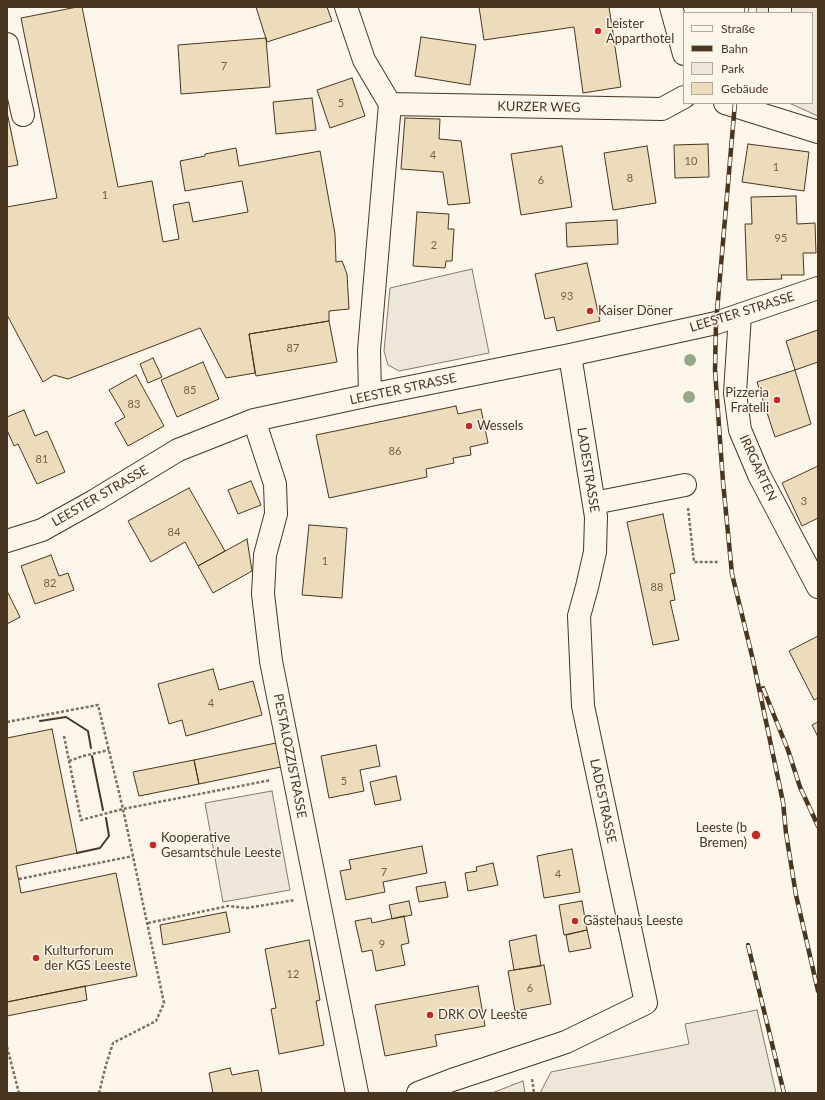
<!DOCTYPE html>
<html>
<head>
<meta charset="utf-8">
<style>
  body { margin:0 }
  #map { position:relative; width:825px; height:1100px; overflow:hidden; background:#fbf6e9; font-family:Lato,sans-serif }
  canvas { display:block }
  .frame { position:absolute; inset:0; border:8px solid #4a3520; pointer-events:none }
  .legend { position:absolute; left:683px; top:12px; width:130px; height:92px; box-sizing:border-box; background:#fbf6e9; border:1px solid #b4a999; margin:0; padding:5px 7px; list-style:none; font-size:12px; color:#4a3520 }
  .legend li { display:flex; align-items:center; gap:8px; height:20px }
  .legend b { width:20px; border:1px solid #b4a999 }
</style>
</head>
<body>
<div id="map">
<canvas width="825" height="1100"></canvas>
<div class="frame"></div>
<ul class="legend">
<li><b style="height:5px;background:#fbf6e9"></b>Straße</li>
<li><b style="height:5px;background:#4a3520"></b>Bahn</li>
<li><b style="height:11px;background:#ede6d9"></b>Park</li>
<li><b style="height:11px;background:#ecdcbc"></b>Gebäude</li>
</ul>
</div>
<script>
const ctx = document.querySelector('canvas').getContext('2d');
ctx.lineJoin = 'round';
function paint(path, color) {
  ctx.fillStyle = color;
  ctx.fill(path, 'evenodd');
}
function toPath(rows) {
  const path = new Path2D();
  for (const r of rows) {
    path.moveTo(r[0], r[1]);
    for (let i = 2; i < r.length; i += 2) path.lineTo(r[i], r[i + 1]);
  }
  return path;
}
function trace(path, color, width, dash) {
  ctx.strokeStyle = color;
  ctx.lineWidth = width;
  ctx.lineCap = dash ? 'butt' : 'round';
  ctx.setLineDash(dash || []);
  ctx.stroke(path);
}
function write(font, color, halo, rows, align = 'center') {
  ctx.font = font + ' Lato,sans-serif';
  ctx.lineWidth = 3;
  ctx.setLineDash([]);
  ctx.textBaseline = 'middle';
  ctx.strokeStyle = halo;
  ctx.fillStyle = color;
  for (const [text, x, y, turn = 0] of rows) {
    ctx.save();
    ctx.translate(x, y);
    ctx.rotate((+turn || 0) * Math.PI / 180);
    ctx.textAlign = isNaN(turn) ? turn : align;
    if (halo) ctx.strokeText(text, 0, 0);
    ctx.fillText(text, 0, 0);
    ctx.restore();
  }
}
const green = toPath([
  [272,791,290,890,223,902,205,803,272,791]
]);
paint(green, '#ede6d9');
trace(green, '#887966', 1);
const parking = toPath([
  [757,7,818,7,818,116,789,103,812,103,812,13,756,13,757,7],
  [472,269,489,353,399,371,388,365,384,351,390,288,472,269],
  [757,1010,776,1093,542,1093,541,1091,551,1072,689,1044,685,1024,757,1010],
  [523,1081,525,1093,492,1093,523,1081]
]);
paint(parking, '#ede7d9');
trace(parking, '#887966', 1);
const building = toPath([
  [77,7,82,7,118,187,152,181,163,242,179,239,173,205,189,202,193,222,248,212,242,181,185,191,180,161,205,156,205,154,236,148,239,166,320,151,335,234,336,262,342,261,347,274,349,309,329,311,329,321,249,334,255,373,226,378,200,328,68,379,54,375,43,382,7,315,7,207,57,198,21,18,77,7],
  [256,7,327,7,332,21,267,42,256,7],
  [479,7,609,7,621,87,583,93,574,27,484,40,479,7],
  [421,37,476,45,470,85,415,76,421,37],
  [266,38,270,87,181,94,178,45,266,38],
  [352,78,365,116,330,128,317,90,352,78],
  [312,98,316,130,276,134,273,102,312,98],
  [7,112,18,165,7,167,7,112],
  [405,118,440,119,439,139,461,141,470,203,448,205,443,172,401,169,405,118],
  [708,144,709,177,675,178,674,145,708,144],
  [748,144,809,152,804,191,742,182,748,144],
  [562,146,572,207,521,215,511,154,562,146],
  [647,146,656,203,613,210,604,153,647,146],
  [796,196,797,224,815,223,816,253,803,253,804,275,781,275,782,279,747,280,745,224,752,224,751,197,796,196],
  [417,212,449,214,448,229,454,229,452,261,446,261,445,268,413,266,417,212],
  [617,220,618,244,567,247,566,223,617,220],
  [587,263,600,321,557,331,554,317,545,319,535,274,587,263],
  [329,321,337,362,256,376,249,334,329,321],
  [818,330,818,362,795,370,786,341,818,330],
  [153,358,162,377,148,383,140,364,153,358],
  [203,362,219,399,177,417,161,380,203,362],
  [795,370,811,424,775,437,757,382,795,370],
  [136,375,164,426,128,446,115,423,125,417,109,390,136,375],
  [456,406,458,414,481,409,488,443,470,447,471,455,453,458,454,463,426,469,427,477,329,498,316,435,456,406],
  [24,410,35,436,47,431,65,472,37,484,18,444,14,446,7,430,7,417,24,410],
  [818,466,818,518,802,526,782,483,818,466],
  [251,481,261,505,238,514,228,490,251,481],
  [189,488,225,551,198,566,185,542,151,562,128,521,189,488],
  [663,514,675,573,670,574,675,600,670,601,679,640,653,645,627,522,663,514],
  [309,525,347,528,342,598,302,595,309,525],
  [247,539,252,571,213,593,198,566,247,539],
  [51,555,59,576,68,573,74,590,35,604,21,566,51,555],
  [7,591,20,617,7,624,7,591],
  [818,636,818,698,814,700,789,651,818,636],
  [213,669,219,690,253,681,262,715,186,736,182,720,169,724,158,684,213,669],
  [818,722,818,737,812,725,818,722],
  [52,729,77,853,16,866,21,893,116,873,137,976,7,1002,7,738,52,729],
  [276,743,281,767,199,784,194,760,276,743],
  [376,745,380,766,360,770,364,791,329,798,321,756,376,745],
  [194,760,199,784,139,796,133,772,194,760],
  [396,776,401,800,375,805,370,782,396,776],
  [422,846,427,873,383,882,385,892,346,900,340,871,351,869,349,860,422,846],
  [572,849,580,892,544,898,537,856,572,849],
  [493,863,498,885,468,891,465,873,477,871,476,867,493,863],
  [445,882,448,897,419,902,416,887,445,882],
  [409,901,412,915,392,919,389,905,409,901],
  [582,901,587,930,564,935,559,905,582,901],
  [226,912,230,932,163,945,160,925,226,912],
  [404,916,409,943,401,945,405,965,376,971,372,950,362,952,355,921,371,918,372,923,404,916],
  [587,930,591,948,569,952,566,935,587,930],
  [536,935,541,966,514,970,509,941,536,935],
  [309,940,320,1000,316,1001,324,1045,279,1054,271,1009,276,1008,265,949,309,940],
  [544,965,551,1004,515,1011,508,971,544,965],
  [85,986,87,1000,7,1016,7,1002,85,986],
  [478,986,485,1026,435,1035,437,1046,385,1056,375,1005,478,986],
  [230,1068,232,1075,258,1070,262,1093,213,1093,209,1073,230,1068]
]);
paint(building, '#ecdcbc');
trace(building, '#4a3520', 1);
const minor = toPath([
  [346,7,364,60,390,104,369,350,370,395],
  [671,7,684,54],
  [780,13,780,7],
  [7,44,23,115],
  [725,103,818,132],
  [390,104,662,109,684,97],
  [740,315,735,393,740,430,759,475,818,587],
  [254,420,275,484,276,514,265,555,263,594,271,661,357,1093],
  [594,503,685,485],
  [7,541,42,530,94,501,178,450,254,420,370,395,570,355,716,323,818,288],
  [418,1093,452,1080,566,1042,646,1003,583,706,579,616,587,587,595,552,596,517,570,355]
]);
trace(minor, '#4a3520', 24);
trace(toPath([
  [688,508,694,562,718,562],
  [7,722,98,705,123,809,164,1003,156,1021,113,1043,106,1065,99,1093],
  [64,736,81,820,123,809,271,780],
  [69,761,83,756,109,750],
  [19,879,133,856],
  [148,923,228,906,247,908,295,900],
  [7,1047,19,1093],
  [532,1079,534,1093]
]), '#7f6f5c', 2.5, [3, 2]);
trace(minor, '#fbf6e9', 22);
const rail = toPath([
  [746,13,747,7],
  [735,103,716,323,715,370,723,482,732,574,753,660,783,802,786,833,796,895,818,991],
  [763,688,788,750,800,787,818,826],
  [748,945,784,1093]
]);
trace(rail, '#4a3520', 4.5);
trace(rail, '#fbf6e9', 3, [9]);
trace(toPath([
  [40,721,66,717,88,731,91,748],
  [92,756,103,810],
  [77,853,100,848,109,836,106,818]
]), '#4a3520', 2);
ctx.fillStyle = '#96a887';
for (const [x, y] of [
  [690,360],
  [689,397]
]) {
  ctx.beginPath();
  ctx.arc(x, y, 6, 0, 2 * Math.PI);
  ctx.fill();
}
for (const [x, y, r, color] of [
  [598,31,4,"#c62828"],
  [590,311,4,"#c62828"],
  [777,400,4,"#c62828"],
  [469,426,4,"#c62828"],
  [756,835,5,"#c62828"],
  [153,845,4,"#c62828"],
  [575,921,4,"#c62828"],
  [36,958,4,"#c62828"],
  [430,1015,4,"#c62828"]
]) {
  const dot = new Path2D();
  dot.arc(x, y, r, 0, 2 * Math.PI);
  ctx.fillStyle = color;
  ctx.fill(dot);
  trace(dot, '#fbf6e9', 1.5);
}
write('11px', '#725f47', null, [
  ["7",224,66],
  ["5",341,103],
  ["4",433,155],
  ["10",691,161],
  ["1",776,167],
  ["8",630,178],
  ["6",541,180],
  ["1",105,195],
  ["95",781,238],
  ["2",434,245],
  ["93",567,296],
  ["87",293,348],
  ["85",190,390],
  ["83",134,404],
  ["86",395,451],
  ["81",42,459],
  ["3",804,501],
  ["84",174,532],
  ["1",325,561],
  ["82",50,583],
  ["88",657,587],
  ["4",211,703],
  ["5",344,781],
  ["7",384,872],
  ["4",558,874],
  ["9",382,944],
  ["12",293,974],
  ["6",530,988]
]);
write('13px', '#4a3520', '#fbf6e9', [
  ["Leister",606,24],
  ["Apparthotel",606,39],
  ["Kaiser Döner",598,311],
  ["Pizzeria",769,393,"right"],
  ["Fratelli",769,408,"right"],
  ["Wessels",477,426],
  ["Leeste (b",747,828,"right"],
  ["Bremen)",747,843,"right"],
  ["Kooperative",161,838],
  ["Gesamtschule Leeste",161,853],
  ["Gästehaus Leeste",583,921],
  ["Kulturforum",44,951],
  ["der KGS Leeste",44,966],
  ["DRK OV Leeste",438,1015]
], 'left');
write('13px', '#4a3520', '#fbf6e9', [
  ["KURZER WEG",539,107,1],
  ["LEESTER STRASSE",742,312,-17],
  ["LEESTER STRASSE",403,389,-12],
  ["IRRGARTEN",758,468,65],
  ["LADESTRASSE",588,470,81],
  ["LEESTER STRASSE",100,496,-30],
  ["PESTALOZZISTRASSE",290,756,79],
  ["LADESTRASSE",603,801,78]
]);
</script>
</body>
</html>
